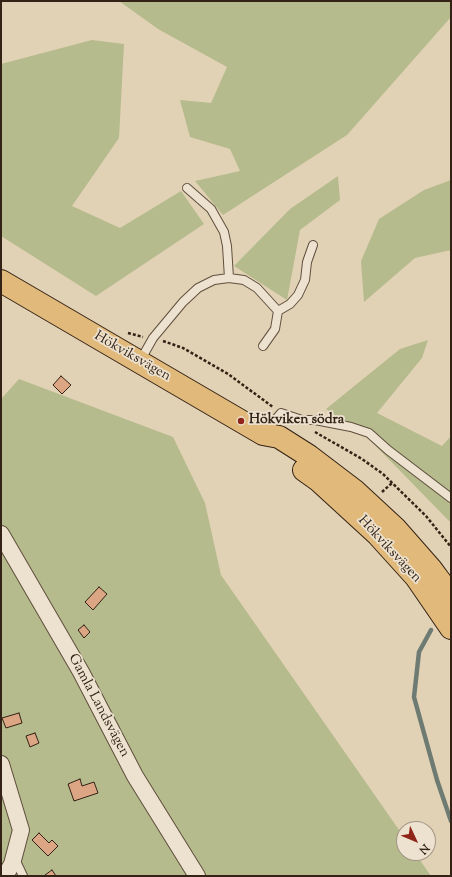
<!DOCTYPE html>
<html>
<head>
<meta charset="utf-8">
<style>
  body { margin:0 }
  #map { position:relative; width:452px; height:877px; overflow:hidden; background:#e2d2b5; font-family:"Sorts Mill Goudy",serif }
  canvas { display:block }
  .frame { position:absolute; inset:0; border:2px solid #332215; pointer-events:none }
  .north { position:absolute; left:396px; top:821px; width:40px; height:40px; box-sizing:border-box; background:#ece2cf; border:1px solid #a29585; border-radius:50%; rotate:134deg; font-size:11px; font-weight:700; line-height:16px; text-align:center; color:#332215 }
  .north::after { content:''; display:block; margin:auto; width:14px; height:18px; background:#8f2418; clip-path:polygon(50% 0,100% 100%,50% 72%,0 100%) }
</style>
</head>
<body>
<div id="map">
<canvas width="452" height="877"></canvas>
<div class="frame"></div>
<div class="north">N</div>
</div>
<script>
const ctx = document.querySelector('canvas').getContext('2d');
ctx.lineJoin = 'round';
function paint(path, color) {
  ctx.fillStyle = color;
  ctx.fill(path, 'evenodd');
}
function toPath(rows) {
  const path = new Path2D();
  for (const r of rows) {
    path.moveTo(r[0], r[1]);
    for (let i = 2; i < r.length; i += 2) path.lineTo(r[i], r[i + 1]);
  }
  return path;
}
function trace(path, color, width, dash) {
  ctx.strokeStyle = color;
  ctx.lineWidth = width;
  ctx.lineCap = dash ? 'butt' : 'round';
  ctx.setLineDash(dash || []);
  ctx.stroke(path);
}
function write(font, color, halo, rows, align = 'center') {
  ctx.font = font + ' "Sorts Mill Goudy",serif';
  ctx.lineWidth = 3.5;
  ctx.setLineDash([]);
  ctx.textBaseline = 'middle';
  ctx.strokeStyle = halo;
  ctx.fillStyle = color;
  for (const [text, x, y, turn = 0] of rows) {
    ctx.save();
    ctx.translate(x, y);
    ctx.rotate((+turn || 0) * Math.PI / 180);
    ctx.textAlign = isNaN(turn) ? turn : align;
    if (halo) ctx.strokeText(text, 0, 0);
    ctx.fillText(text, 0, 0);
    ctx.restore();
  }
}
paint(toPath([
  [119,1,451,1,451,17,347,135,223,215,195,181,240,171,230,149,190,137,180,100,211,103,227,67,158,29],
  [92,40,124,44,119,138,72,206,120,228,181,191,204,224,96,296,1,236,1,64],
  [338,176,340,200,300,230,287,300,234,266,290,209],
  [451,180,451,250,415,258,364,302,361,261,379,219,424,190],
  [428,340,422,358,377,413,442,446,451,436,451,523,369,439,326,409,400,349],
  [19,379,173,437,205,503,221,575,404,837,404,853,415,853,431,876,1,876,1,399]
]), '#b5bb8c');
trace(toPath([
  [431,630,419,652,414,697,437,780,451,821]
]), '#6e7b73', 4.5);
const building = toPath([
  [61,376,71,385,62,394,53,385,61,376],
  [99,587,107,594,93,610,85,602,99,587],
  [84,625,90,632,84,638,78,630,84,625],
  [19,713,22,723,6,728,2,718,19,713],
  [35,733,39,743,30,747,26,736,35,733],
  [80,779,82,786,94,782,98,793,74,801,68,784,80,779],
  [39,833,49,843,52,840,58,846,48,856,32,840,39,833],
  [52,870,56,876,45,876,45,875,52,870]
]);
paint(building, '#dca584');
trace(building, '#332215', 1);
const lane = toPath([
  [187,188,211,209,224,232,227,246,229,278],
  [263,346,275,329,278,311,290,304,298,295,305,280,307,262,313,245],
  [140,361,153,338,183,302,198,288,214,280,229,278,244,280,257,288,278,311],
  [264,433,281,413,302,420,315,420,351,427,369,433,388,450,451,498],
  [15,859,23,876]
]);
const street = toPath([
  [1,534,81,672,135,776,197,876],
  [1,764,21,830,12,864,5,876]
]);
const primary = toPath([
  [1,281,263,434,279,437,309,456,355,491,395,528,431,569,451,596],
  [304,470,318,480,378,535,416,577,451,628]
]);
trace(lane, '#5f4e3d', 10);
trace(street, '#5f4e3d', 18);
trace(primary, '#332215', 24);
trace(toPath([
  [128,333,143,337],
  [163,341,183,348,228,374,273,407],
  [315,432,362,459,383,474,426,516,451,547],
  [382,492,392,483]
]), '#332215', 2.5, [3, 2]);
trace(lane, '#ece2cf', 8);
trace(street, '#ece2cf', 16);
trace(primary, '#e1b97a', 22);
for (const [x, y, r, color] of [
  [241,421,4,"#8f2418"]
]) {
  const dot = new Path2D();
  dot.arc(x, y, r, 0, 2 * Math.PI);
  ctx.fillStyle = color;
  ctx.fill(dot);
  trace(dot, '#ece2cf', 1.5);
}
write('14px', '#332215', '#ece2cf', [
  ["Hökviksvägen",132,357,30],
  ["Hökviksvägen",389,550,47],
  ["Gamla Landsvägen",98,706,62]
]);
write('bold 14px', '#332215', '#ece2cf', [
  ["Hökviken södra",249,421]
], 'left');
</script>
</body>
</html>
